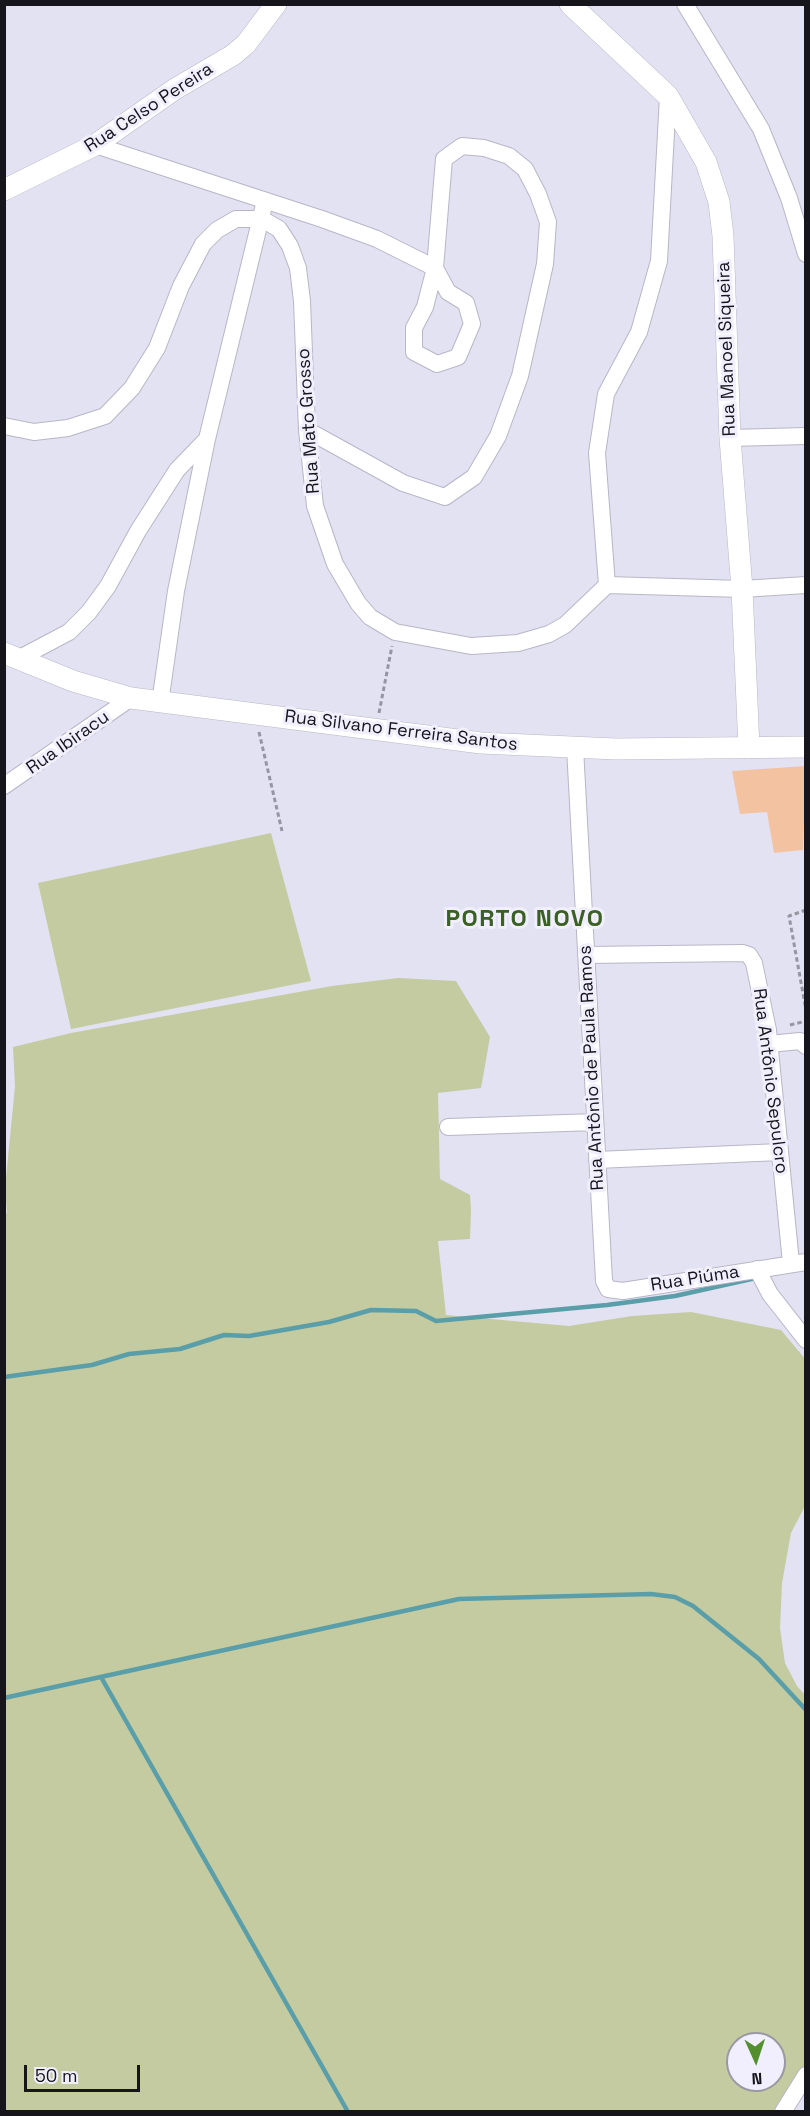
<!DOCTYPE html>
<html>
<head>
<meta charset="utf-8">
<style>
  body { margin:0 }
  #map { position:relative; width:810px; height:2116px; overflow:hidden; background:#e3e2f3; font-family:"Space Grotesk",sans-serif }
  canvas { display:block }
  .frame { position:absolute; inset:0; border:6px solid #15151b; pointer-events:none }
  .north { position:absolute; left:726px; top:2032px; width:60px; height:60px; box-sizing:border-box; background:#f1effd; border:2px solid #9998a3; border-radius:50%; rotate:177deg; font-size:16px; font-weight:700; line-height:24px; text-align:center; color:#15151b }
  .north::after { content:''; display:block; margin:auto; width:21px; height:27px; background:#548f2e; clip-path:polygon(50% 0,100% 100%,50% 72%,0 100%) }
  .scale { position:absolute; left:24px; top:2065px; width:116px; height:27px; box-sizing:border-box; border:3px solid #15151b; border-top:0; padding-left:8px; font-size:18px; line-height:21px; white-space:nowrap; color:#15151b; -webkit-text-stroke:4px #f1effd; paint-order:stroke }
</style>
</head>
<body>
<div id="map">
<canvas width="810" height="2116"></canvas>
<div class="frame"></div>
<div class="north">N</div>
<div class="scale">50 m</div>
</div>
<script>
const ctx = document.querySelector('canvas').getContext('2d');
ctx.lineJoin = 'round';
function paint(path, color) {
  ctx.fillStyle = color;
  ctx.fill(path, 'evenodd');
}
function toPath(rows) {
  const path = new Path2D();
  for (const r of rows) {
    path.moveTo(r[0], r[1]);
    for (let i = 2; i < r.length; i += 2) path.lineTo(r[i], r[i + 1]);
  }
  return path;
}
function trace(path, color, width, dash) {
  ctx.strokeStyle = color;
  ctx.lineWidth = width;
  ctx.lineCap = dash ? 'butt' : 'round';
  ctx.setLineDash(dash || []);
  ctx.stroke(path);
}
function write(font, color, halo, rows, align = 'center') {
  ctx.font = font + ' "Space Grotesk",sans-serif';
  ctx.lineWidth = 6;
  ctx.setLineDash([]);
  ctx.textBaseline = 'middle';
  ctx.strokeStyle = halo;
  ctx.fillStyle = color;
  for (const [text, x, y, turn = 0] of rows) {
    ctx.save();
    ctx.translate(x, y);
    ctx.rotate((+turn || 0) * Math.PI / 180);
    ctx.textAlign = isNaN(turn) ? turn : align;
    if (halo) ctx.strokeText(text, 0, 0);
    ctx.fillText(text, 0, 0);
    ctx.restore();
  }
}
paint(toPath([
  [271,833,311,981,71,1029,38,883],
  [398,978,456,981,490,1037,481,1088,438,1093,440,1179,470,1195,471,1210,470,1239,438,1241,446,1315,569,1326,632,1316,691,1312,781,1330,806,1360,805,1506,791,1533,782,1583,780,1628,785,1663,797,1686,805,1695,806,2085,786,2111,5,2111,4,1214,7,1213,5,1188,15,1086,13,1047,71,1033,332,986],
  [738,2044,774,2044,774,2080,738,2080]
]), '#c4cba0');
trace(toPath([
  [4,1377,92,1365,129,1354,180,1349,224,1335,249,1336,329,1322,371,1310,416,1311,436,1321,607,1305,675,1296,756,1278],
  [101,1677,348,2112],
  [4,1698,459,1599,651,1594,675,1597,693,1606,759,1659,806,1710]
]), '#599ea8', 4.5);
paint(toPath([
  [806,766,803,850,774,853,767,812,740,814,732,771]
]), '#f3c3a1');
const minor = toPath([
  [685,4,761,129,789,198,806,254],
  [95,145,322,219,377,239,435,268],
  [4,426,34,432,68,428,105,416,132,388,157,348,181,286,203,244,217,230,236,219,262,219,279,229,290,246,298,268,302,301,307,430,315,506,335,564,358,603,370,617,395,632,471,646,518,643,549,634,565,625,607,585,597,453,606,394,639,332,659,261,668,96],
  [307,430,403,483,445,497,474,477,498,436,520,376,545,264,548,222,538,194,525,169,509,156,484,148,462,146,444,159,435,268,425,307,414,328,414,352,437,364,458,357,472,324,466,303,448,292,435,268],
  [730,438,806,436],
  [607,585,742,589,806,585],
  [18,659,69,632,89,612,108,586,138,531,177,470,206,440],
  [160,703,176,591,207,439,265,201],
  [575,748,604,1281,608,1289,623,1291,806,1262],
  [4,786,131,698],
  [586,955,743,953,749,955,754,963,768,1030,791,1263],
  [769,1044,800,1041,806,1046],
  [448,1127,595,1122],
  [597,1160,780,1152],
  [757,1269,770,1294,806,1340],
  [783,2112,806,2075]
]);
const tertiary = toPath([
  [570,4,668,96,706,162,719,202,723,236,730,438,742,589,749,748],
  [4,190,95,145,175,89,233,55,246,44,276,4],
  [4,653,73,681,131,698,481,743,616,749,806,747]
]);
trace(minor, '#b8b6c6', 18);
trace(tertiary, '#b8b6c6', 22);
trace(toPath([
  [379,713,392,646],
  [259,732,282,831],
  [806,910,789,916,806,1010],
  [790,1025,806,1021]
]), '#9695a2', 3, [4.5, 3]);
trace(minor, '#fff', 16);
trace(tertiary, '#fff', 21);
write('18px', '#15151b', '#f1effd', [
  ["Rua Celso Pereira",149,108,-33],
  ["Rua Manoel Siqueira",727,349,-92],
  ["Rua Mato Grosso",309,421,-94],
  ["Rua Silvano Ferreira Santos",401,731,7],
  ["Rua Ibiracu",68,743,-35],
  ["Rua Antônio de Paula Ramos",592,1068,-93],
  ["Rua Antônio Sepulcro",770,1081,83],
  ["Rua Piúma",695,1279,-9]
]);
ctx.letterSpacing = '1.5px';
write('bold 24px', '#3a6023', '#f1effd', [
  ["PORTO NOVO",525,919]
]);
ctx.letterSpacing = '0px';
</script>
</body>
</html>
